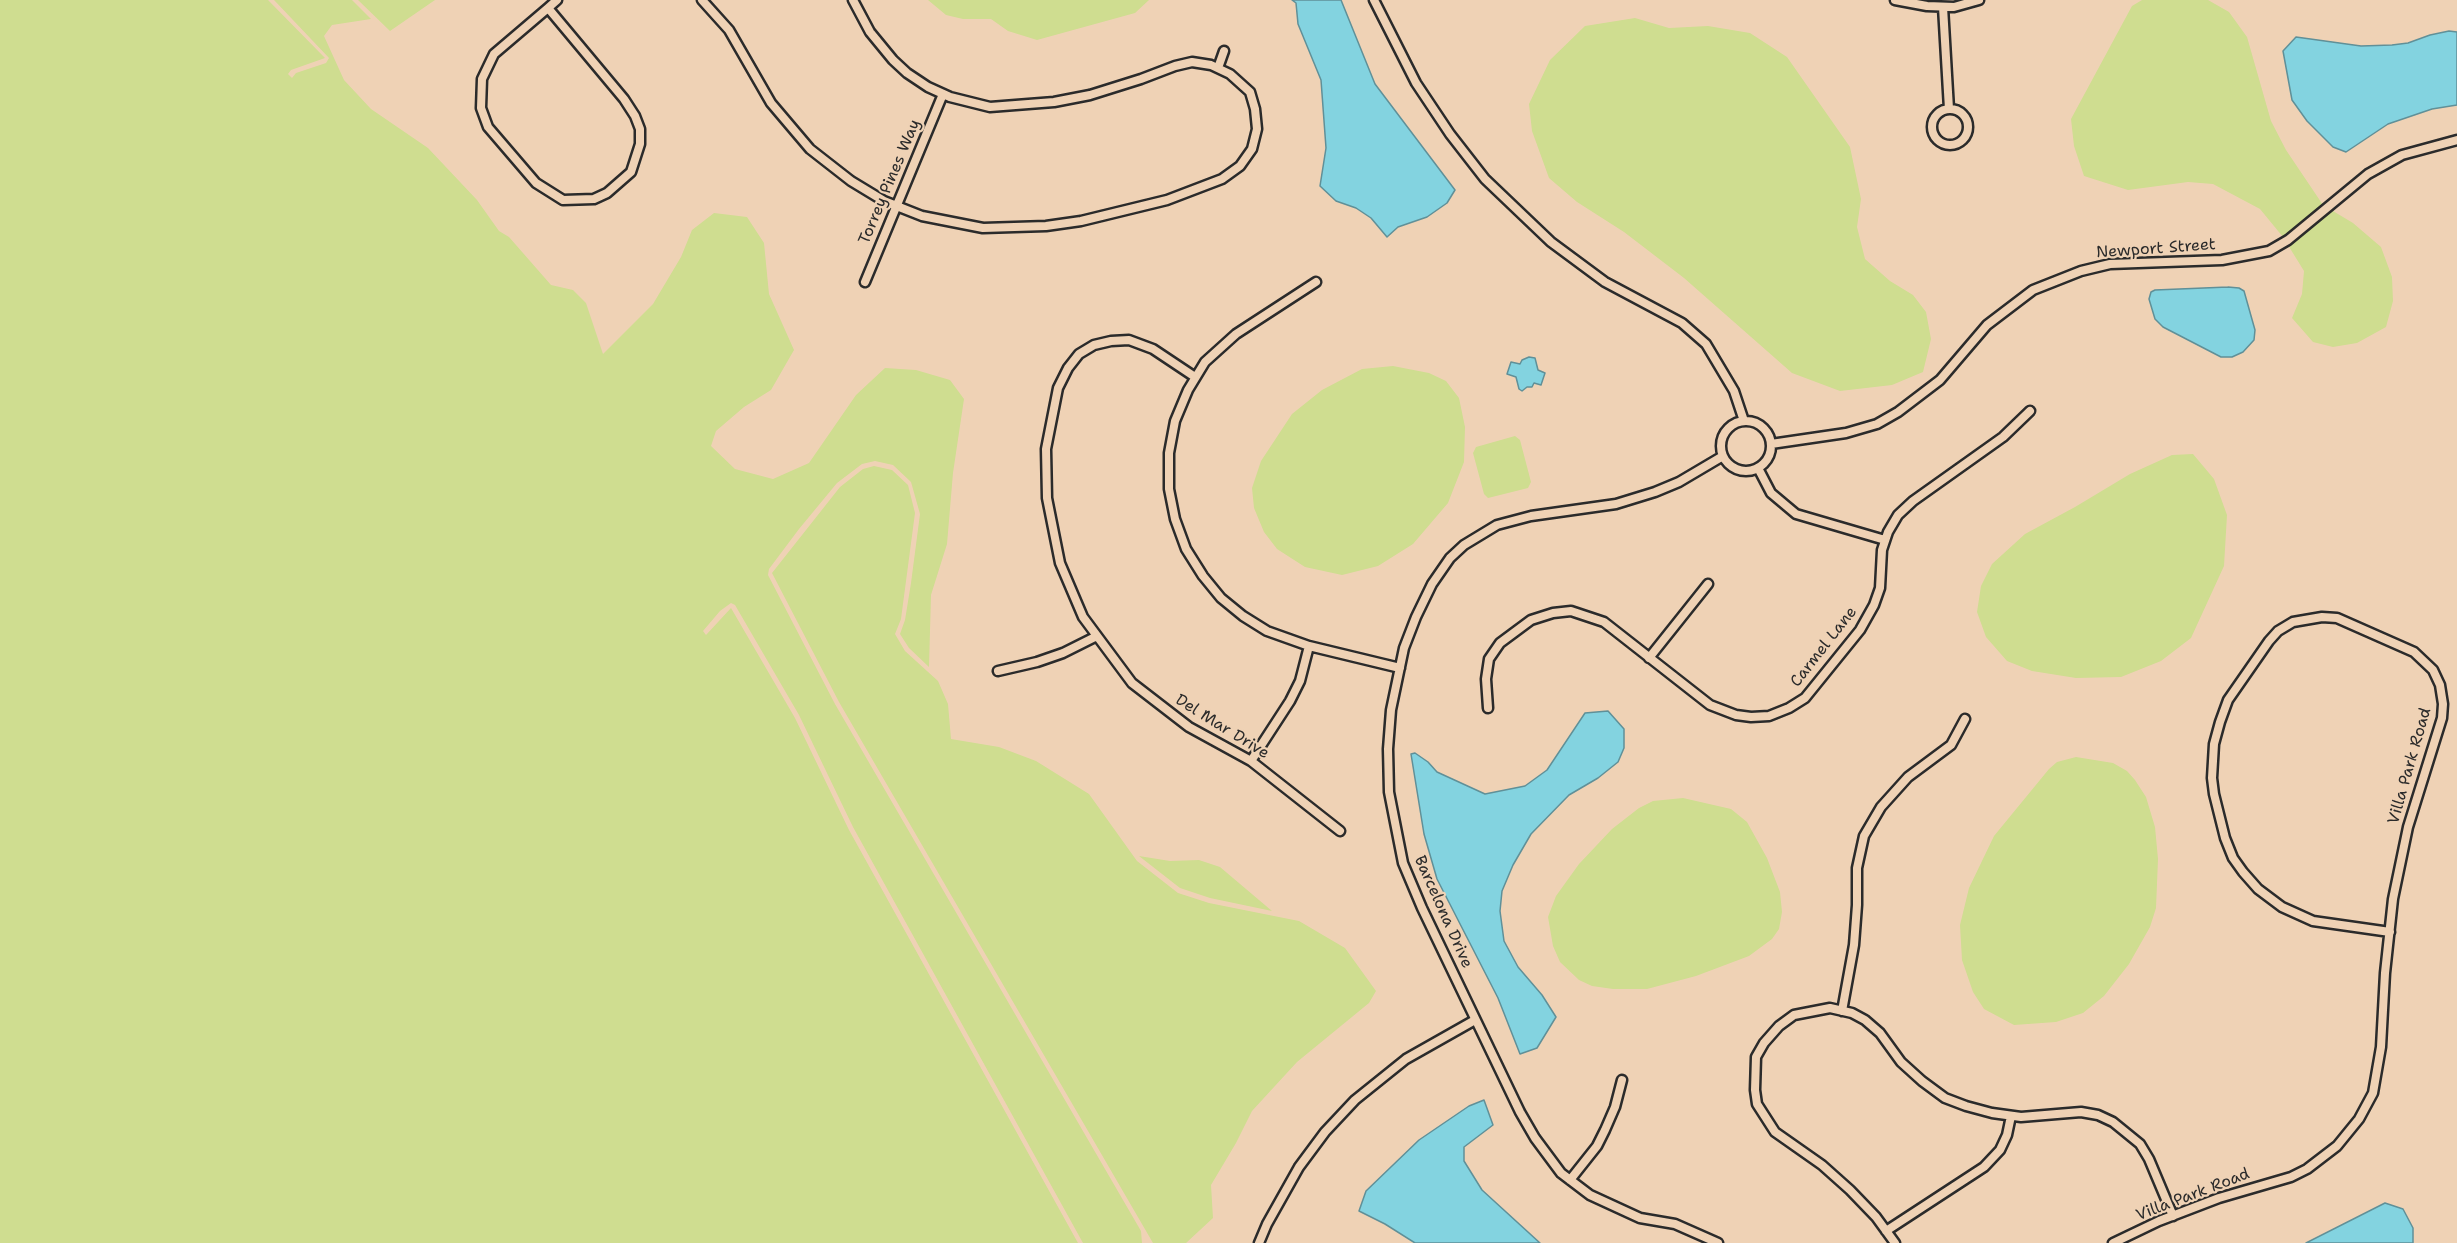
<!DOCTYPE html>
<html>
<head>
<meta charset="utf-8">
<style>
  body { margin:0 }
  canvas { display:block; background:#efd2b5 }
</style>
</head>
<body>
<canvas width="2457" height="1243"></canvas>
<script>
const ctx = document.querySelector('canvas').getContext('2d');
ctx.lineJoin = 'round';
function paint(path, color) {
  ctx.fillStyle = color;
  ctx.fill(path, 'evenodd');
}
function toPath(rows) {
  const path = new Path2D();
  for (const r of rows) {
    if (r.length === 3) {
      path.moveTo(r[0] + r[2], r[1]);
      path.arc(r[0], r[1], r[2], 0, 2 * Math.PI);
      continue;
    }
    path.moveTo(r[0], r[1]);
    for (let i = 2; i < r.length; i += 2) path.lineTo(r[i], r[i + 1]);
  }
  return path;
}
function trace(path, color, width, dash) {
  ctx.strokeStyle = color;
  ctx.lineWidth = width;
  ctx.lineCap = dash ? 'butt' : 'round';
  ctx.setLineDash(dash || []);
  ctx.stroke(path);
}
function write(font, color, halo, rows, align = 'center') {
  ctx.font = font + ' "Shantell Sans",sans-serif';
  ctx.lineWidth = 4.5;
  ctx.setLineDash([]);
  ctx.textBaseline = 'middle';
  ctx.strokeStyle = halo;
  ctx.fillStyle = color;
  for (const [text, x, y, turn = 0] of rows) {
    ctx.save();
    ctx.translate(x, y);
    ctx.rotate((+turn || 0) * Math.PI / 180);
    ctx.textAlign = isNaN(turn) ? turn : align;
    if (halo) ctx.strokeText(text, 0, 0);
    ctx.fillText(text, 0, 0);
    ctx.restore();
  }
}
paint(toPath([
  [0,0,268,0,325,58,291,70,288,74,292,78,296,73,326,63,329,58,274,0,352,0,371,19,332,25,324,36,344,80,371,109,428,148,477,200,499,231,509,237,551,285,573,290,586,303,603,354,653,304,681,257,692,230,714,213,747,217,764,243,769,294,794,350,771,390,744,407,716,431,711,446,735,469,773,479,809,463,856,395,885,368,916,370,950,380,964,399,953,473,947,544,931,595,929,667,909,648,900,634,905,620,911,583,920,514,911,482,893,465,875,461,862,464,837,483,799,529,769,569,768,575,835,704,1141,1231,1142,1243,1083,1243,853,827,799,715,735,605,731,603,720,611,703,631,706,635,731,608,795,718,849,830,1078,1243,0,1243],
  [358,0,435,0,390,31],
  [928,0,1149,0,1135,13,1037,40,1008,31,991,19,963,19,946,15],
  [2142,0,2208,0,2229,12,2247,37,2271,121,2286,150,2323,205,2353,223,2381,247,2392,277,2393,301,2386,327,2357,343,2333,347,2313,342,2292,318,2302,294,2304,271,2283,237,2260,209,2213,184,2188,182,2128,190,2084,176,2074,146,2071,119,2132,6],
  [1635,18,1669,28,1708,26,1750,33,1787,57,1850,147,1861,199,1857,227,1865,259,1890,281,1913,295,1926,312,1931,339,1923,372,1892,385,1840,391,1792,373,1684,278,1624,232,1577,202,1549,178,1532,131,1529,104,1550,60,1585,26],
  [1393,366,1429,373,1446,381,1459,398,1465,427,1464,462,1448,503,1413,544,1378,566,1342,575,1305,567,1277,549,1264,532,1254,508,1252,488,1261,461,1292,414,1322,390,1362,369],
  [1515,436,1520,440,1531,482,1528,488,1488,498,1484,494,1473,453,1476,447],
  [2193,454,2214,479,2227,515,2224,566,2191,638,2161,661,2121,677,2076,678,2032,671,2007,661,1986,637,1977,612,1981,586,1992,564,2025,534,2075,507,2130,474,2172,455],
  [874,466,892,470,908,485,915,513,901,619,895,634,905,651,938,681,948,704,951,739,999,747,1036,761,1089,794,1137,861,1178,893,1209,903,1299,921,1345,948,1376,991,1369,1003,1297,1062,1252,1111,1236,1143,1211,1185,1213,1218,1186,1243,1153,1243,839,702,772,573,840,487,863,469],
  [2076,757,2113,763,2127,771,2135,780,2146,797,2155,827,2158,859,2156,908,2150,927,2129,964,2104,996,2083,1013,2056,1022,2014,1025,1984,1009,1973,992,1962,960,1960,925,1969,888,1994,836,2049,769,2057,762],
  [1683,798,1731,809,1747,822,1767,858,1780,892,1782,912,1779,929,1772,939,1749,956,1696,976,1647,989,1613,989,1592,986,1579,980,1560,962,1553,946,1548,917,1556,896,1579,864,1612,829,1639,808,1653,801],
  [1139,856,1170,861,1199,860,1220,867,1272,911,1210,898,1180,888]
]), '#cfdd90');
const water = toPath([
  [1292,0,1341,0,1375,84,1455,190,1447,203,1427,217,1398,227,1387,237,1371,218,1356,208,1336,201,1320,186,1326,148,1321,80,1298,24,1296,3,1292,0],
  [2449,31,2457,32,2457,105,2432,109,2388,124,2346,152,2333,147,2307,121,2292,100,2283,51,2296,37,2361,46,2392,45,2408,43,2430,35,2449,31],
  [2228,287,2239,288,2244,291,2255,330,2254,340,2243,352,2232,357,2221,357,2163,327,2155,319,2149,299,2151,292,2155,290,2228,287],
  [1529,357,1535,358,1538,370,1545,373,1541,385,1534,383,1532,387,1527,387,1522,391,1519,389,1516,377,1507,374,1511,362,1520,364,1522,360,1529,357],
  [1608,711,1624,729,1624,748,1618,762,1598,778,1569,795,1531,834,1513,865,1502,891,1500,911,1504,941,1518,967,1542,995,1556,1017,1537,1048,1520,1054,1498,998,1437,879,1424,834,1411,754,1415,753,1428,762,1437,772,1485,794,1525,786,1547,770,1585,713,1608,711],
  [1484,1100,1493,1125,1464,1147,1464,1161,1482,1190,1540,1243,1415,1243,1385,1224,1359,1211,1366,1191,1419,1140,1469,1106,1484,1100],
  [2385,1203,2403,1209,2413,1228,2413,1243,2306,1243,2385,1203]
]);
paint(water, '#83d3e0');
trace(water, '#609098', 1.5);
const minor = toPath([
  [702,0,729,30,771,103,810,149,851,181,884,201,922,216,983,228,1046,226,1081,221,1167,200,1222,179,1240,166,1252,149,1257,129,1255,109,1250,92,1230,74,1211,65,1192,62,1175,66,1141,79,1090,95,1054,102,990,107,950,97,928,87,907,73,893,60,870,32,853,0],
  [1374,0,1416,83,1450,134,1485,179,1551,242,1605,282,1682,323,1706,344,1734,391,1744,421],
  [1895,0,1927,6,1954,7,1979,0],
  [1943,7,1949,109],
  [548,8,624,99,635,116,640,129,640,144,631,172,607,193,594,199,563,200,536,183,488,127,481,108,482,79,494,54,548,8,557,0],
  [1218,68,1224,51],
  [1950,127,18],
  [865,282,943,94],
  [1316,282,1236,334,1205,362,1188,390,1175,421,1169,453,1169,489,1175,519,1186,549,1203,576,1221,598,1243,616,1267,631,1309,646,1400,668],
  [1195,377,1153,349,1129,340,1111,341,1094,345,1079,354,1068,368,1058,388,1046,449,1047,498,1060,563,1083,617,1132,683,1189,727,1251,761,1340,831],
  [1746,446,25],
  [1771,444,1846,433,1877,424,1898,412,1940,380,1987,325,2033,290,2081,271,2110,264,2222,260,2269,251,2288,240,2368,174,2402,155,2457,140],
  [1758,468,1771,493,1796,514,1885,540],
  [1649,658,1708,584],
  [998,671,1037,662,1063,653,1097,636],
  [1488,708,1486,679,1489,659,1500,643,1531,620,1553,613,1571,611,1604,622,1710,705,1736,715,1751,717,1769,716,1789,708,1805,698,1860,630,1874,605,1880,588,1882,550,1888,532,1898,515,1913,501,2003,437,2030,411],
  [1251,761,1290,701,1300,681,1309,646],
  [1842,1011,1854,945,1857,905,1857,868,1864,836,1881,807,1908,777,1951,745,1965,719],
  [1570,1180,1597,1146,1605,1130,1615,1107,1622,1080],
  [1886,1231,1984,1167,2000,1150,2007,1135,2011,1116],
  [1259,1243,1267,1224,1299,1167,1325,1132,1355,1100,1406,1059,1475,1020],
  [1718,1243,1675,1224,1640,1218,1590,1195,1561,1173,1535,1138,1520,1112,1422,908,1403,863,1389,792,1388,749,1391,710,1404,648,1416,617,1432,584,1450,558,1464,545,1497,525,1531,516,1616,504,1655,492,1679,482,1723,456],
  [1895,1243,1876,1217,1850,1190,1822,1165,1775,1132,1757,1104,1755,1090,1756,1057,1764,1043,1779,1026,1794,1015,1830,1008,1852,1013,1865,1020,1880,1033,1901,1062,1922,1081,1945,1098,1966,1106,1992,1113,2021,1117,2081,1112,2098,1115,2113,1122,2140,1144,2149,1159,2173,1216],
  [2113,1243,2159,1221,2219,1198,2291,1177,2307,1169,2337,1146,2359,1119,2373,1093,2381,1047,2385,973,2393,899,2408,827,2442,718,2443,704,2440,685,2433,670,2414,652,2337,618,2322,617,2293,622,2278,631,2269,641,2228,700,2220,722,2214,744,2212,778,2214,794,2225,838,2233,858,2243,872,2258,889,2282,907,2313,921,2390,932]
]);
trace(minor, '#2b2b2b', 13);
trace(minor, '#efd2b5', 8);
write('16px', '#2b2b2b', '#efd2b5', [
  ["Torrey Pines Way",890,182,-67],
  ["Newport Street",2156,249,-4],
  ["Carmel Lane",1824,647,-52],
  ["Del Mar Drive",1222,727,32],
  ["Villa Park Road",2410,766,-74],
  ["Barcelona Drive",1443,912,66],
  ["Villa Park Road",2193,1195,-21]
]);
</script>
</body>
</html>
